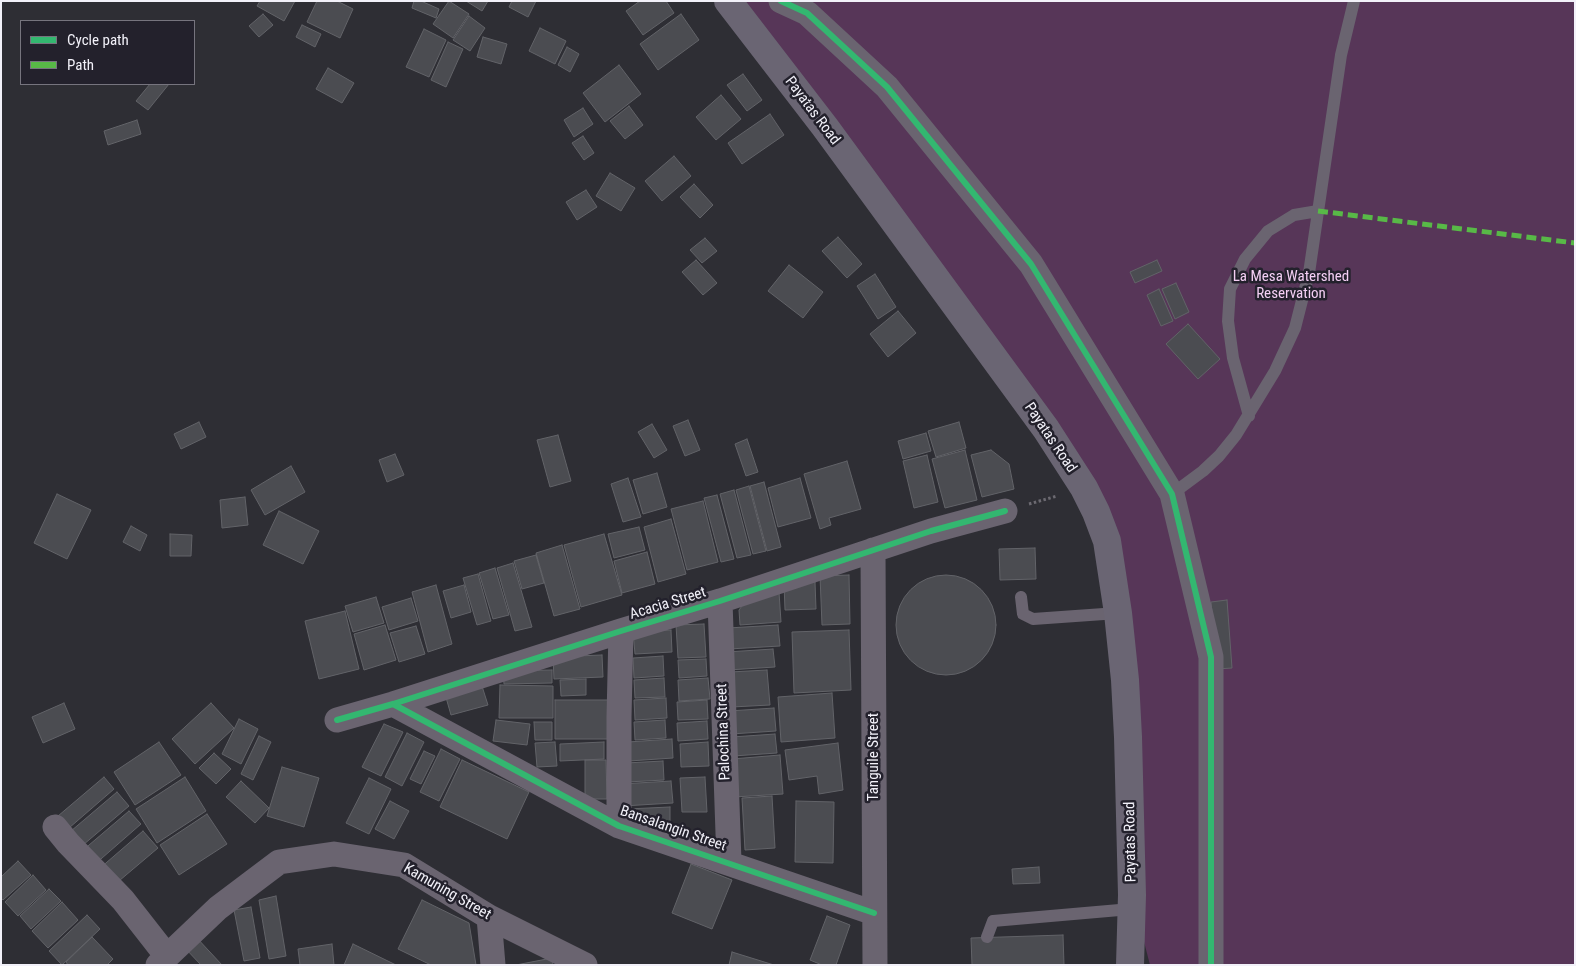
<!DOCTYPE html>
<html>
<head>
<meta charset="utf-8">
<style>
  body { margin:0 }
  #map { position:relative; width:1576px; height:966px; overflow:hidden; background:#2e2e34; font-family:"Roboto Condensed",sans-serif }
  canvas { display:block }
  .frame { position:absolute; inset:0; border:2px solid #f2f1f9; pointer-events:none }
  .legend { position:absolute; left:20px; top:20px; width:175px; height:65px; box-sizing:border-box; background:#23212c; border:1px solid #76747e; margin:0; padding:6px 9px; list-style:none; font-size:15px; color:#f2f1f9 }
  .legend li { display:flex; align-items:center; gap:10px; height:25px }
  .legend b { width:25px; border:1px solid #76747e }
</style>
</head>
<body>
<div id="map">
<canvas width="1576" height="966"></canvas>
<div class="frame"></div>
<ul class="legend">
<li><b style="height:6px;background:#33b770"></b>Cycle path</li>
<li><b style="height:6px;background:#58b947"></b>Path</li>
</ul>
</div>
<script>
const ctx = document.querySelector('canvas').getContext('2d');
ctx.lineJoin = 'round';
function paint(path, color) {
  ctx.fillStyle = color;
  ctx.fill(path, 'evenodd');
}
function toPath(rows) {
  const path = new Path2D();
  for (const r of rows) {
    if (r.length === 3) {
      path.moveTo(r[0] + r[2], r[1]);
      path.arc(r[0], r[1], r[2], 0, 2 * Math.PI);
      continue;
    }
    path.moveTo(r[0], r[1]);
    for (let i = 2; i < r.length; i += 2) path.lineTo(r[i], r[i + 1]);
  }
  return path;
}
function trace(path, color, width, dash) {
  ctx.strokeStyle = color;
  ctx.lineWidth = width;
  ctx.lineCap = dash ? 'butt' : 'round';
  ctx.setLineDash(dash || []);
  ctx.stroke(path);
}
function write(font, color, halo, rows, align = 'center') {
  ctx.font = font + ' "Roboto Condensed",sans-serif';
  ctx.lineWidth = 5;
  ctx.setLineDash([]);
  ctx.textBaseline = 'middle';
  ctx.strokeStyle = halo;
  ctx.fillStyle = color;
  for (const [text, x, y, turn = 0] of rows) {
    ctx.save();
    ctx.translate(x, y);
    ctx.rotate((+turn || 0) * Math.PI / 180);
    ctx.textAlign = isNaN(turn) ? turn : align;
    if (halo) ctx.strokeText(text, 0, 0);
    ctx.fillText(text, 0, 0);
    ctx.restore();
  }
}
paint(toPath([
  [725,1,1575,1,1575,965,1150,965,1132,895,1096,512]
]), '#573658');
const building = toPath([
  [260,1,295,1,284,21,257,6,260,1],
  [317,1,337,1,353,9,340,38,307,22,317,1],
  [414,1,421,1,439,9,436,18,412,8,414,1],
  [449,1,469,14,453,38,433,24,449,1],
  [466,1,488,1,482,11,466,1],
  [512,1,536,1,528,17,509,7,512,1],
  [640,1,666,1,674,13,643,35,626,11,640,1],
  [263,14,273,25,259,37,249,26,263,14],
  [681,14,699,40,658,70,640,44,681,14],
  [469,16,485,28,470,51,453,40,469,16],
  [302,25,321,34,315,47,296,37,302,25],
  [540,28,566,41,555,64,529,51,540,28],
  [424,29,446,40,429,77,406,67,424,29],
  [483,37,507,44,501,64,477,57,483,37],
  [448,42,463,49,446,87,431,80,448,42],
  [567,47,579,54,570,72,558,65,567,47],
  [619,65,641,94,605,122,583,93,619,65],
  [328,68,354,83,342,103,316,89,328,68],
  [743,74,762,100,747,111,727,85,743,74],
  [150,84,169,84,148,110,136,101,150,84],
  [721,95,741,119,716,140,696,117,721,95],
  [629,106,643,125,625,139,610,121,629,106],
  [583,108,593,124,574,137,564,120,583,108],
  [770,114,784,135,742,164,728,143,770,114],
  [137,120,141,134,108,145,104,131,137,120],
  [583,136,594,153,584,160,572,143,583,136],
  [674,156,691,176,662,201,645,181,674,156],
  [610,173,635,188,621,211,596,196,610,173],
  [694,184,713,205,700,218,680,197,694,184],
  [586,190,597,207,577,220,566,202,586,190],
  [838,237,862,264,847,278,822,251,838,237],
  [705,238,717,251,702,263,690,250,705,238],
  [696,260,717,283,703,295,682,272,696,260],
  [1157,260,1162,271,1135,283,1130,272,1157,260],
  [789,265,823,292,803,318,768,291,789,265],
  [875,274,896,307,878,319,857,286,875,274],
  [1176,283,1189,312,1175,319,1162,289,1176,283],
  [1159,289,1173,321,1161,326,1147,295,1159,289],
  [898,311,916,333,888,357,870,334,898,311],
  [1188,324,1220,359,1198,379,1166,344,1188,324],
  [688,420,700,450,685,456,673,426,688,420],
  [199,422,206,437,181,449,174,434,199,422],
  [959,422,966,448,936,457,928,431,959,422],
  [652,424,667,450,654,458,638,432,652,424],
  [926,433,931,451,903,459,898,441,926,433],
  [558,435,571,481,550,487,537,440,558,435],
  [747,439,758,472,746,476,735,444,747,439],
  [965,450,977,500,945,508,932,459,965,450],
  [991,450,1009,464,1014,489,982,497,971,455,991,450],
  [395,454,404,475,387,482,379,460,395,454],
  [927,455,938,502,914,508,903,461,927,455],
  [847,461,861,509,829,518,831,525,820,529,804,474,847,461],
  [291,466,305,492,265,515,251,490,291,466],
  [657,473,667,507,643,514,633,480,657,473],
  [628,478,641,517,623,522,611,484,628,478],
  [800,478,811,518,778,527,768,488,800,478],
  [764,482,781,547,767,551,750,486,764,482],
  [749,486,766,551,753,554,736,490,749,486],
  [734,490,751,555,737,558,720,494,734,490],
  [57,494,91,510,67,559,34,543,57,494],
  [717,495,734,559,721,562,704,498,717,495],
  [245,497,248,525,222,528,220,500,245,497],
  [703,501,718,562,687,570,671,509,703,501],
  [279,511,319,531,303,564,263,545,279,511],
  [671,519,686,574,658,582,644,527,671,519],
  [131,526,147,535,140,551,123,542,131,526],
  [639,527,645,550,614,558,608,534,639,527],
  [170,534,192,535,191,556,170,556,170,534],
  [604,534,622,595,581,607,564,545,604,534],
  [562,545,580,609,554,616,536,553,562,545],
  [1035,548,1036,579,1000,580,999,549,1035,548],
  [647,552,655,584,622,593,614,561,647,552],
  [536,555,544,583,522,589,514,561,536,555],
  [513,563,532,627,515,631,497,568,513,563],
  [495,568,509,615,493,619,479,573,495,568],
  [478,574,491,621,477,625,463,578,478,574],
  [946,625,50],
  [849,575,850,624,822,625,820,576,849,575],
  [815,582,816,609,785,610,784,584,815,582],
  [436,585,452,644,428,652,412,592,436,585],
  [464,585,471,612,451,618,443,591,464,585],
  [779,592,781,622,740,625,739,610,748,598,779,592],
  [376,597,384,623,353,632,345,606,376,597],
  [411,598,418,621,389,630,382,607,411,598],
  [1227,600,1232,668,1217,669,1211,602,1227,600],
  [345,611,359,669,319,679,305,621,345,611],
  [704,624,706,657,678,658,676,625,704,624],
  [385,625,396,660,364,670,354,634,385,625],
  [778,625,780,646,729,649,728,628,778,625],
  [416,626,425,654,399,662,390,633,416,626],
  [671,630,672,652,635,654,633,632,671,630],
  [849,630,851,690,794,693,792,632,849,630],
  [773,649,775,667,728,670,727,652,773,649],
  [602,655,603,677,554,679,553,657,602,655],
  [663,656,664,676,634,678,633,658,663,656],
  [706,659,707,676,679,678,678,660,706,659],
  [552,670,552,683,504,684,503,671,552,670],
  [767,670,770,705,732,707,730,672,767,670],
  [664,678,665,697,635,698,634,680,664,678],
  [708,678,710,699,679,701,678,680,708,678],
  [586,679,586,695,561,696,560,680,586,679],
  [481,683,488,705,451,715,445,694,481,683],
  [500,685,553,686,553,718,499,718,500,685],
  [832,693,835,738,781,742,778,697,832,693],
  [666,698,667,718,635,720,634,700,666,698],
  [555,700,610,700,610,739,555,739,555,700],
  [707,700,708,719,678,720,677,702,707,700],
  [64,703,75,729,43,743,32,717,64,703],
  [211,703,234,728,195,764,172,739,211,703],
  [774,708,776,731,731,734,729,711,774,708],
  [239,719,258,729,241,764,222,754,239,719],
  [496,720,530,724,527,745,493,741,496,720],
  [665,720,666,738,635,740,634,722,665,720],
  [707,721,708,739,678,741,677,723,707,721],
  [534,722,552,722,552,740,535,740,534,722],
  [384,724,403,732,381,776,362,767,384,724],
  [407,733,424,742,402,786,385,777,407,733],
  [775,734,777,753,733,756,732,737,775,734],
  [259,736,271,742,253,780,241,774,259,736],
  [672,739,673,758,629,761,628,742,672,739],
  [159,742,181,775,135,805,114,772,159,742],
  [555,742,557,766,537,767,535,743,555,742],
  [604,742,604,759,560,761,560,744,604,742],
  [708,742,709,766,681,767,680,744,708,742],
  [838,743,843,790,819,794,817,776,789,780,785,750,838,743],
  [441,749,460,759,439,801,420,792,441,749],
  [424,751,435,756,421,784,410,779,424,751],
  [214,753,231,769,216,784,199,768,214,753],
  [780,755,783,794,734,797,732,759,780,755],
  [462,760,529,792,507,839,440,807,462,760],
  [585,760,606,760,607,799,585,799,585,760],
  [663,761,664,780,627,782,626,763,663,761],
  [282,767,319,778,304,827,267,816,282,767],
  [104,777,114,789,69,828,58,816,104,777],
  [185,777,206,811,157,843,136,809,185,777],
  [705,777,707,812,682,812,680,778,705,777],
  [369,778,391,789,369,834,346,823,369,778],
  [241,781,269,808,255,823,226,797,241,781],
  [671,781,673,803,623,806,621,784,671,781],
  [117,792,129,806,83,845,71,831,117,792],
  [772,796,775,848,745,850,742,798,772,796],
  [390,801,409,811,394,839,375,829,390,801],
  [796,801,834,802,833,863,795,862,796,801],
  [670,807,670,821,627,823,627,809,670,807],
  [129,811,141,824,94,865,82,851,129,811],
  [207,814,227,844,179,875,160,845,207,814],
  [143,831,158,848,113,886,99,869,143,831],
  [18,861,31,875,3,900,1,898,1,877,18,861],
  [691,864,732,880,712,929,672,913,691,864],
  [1039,867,1040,883,1013,884,1012,869,1039,867],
  [33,875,46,890,18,916,5,902,33,875],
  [49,889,61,901,31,929,20,916,49,889],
  [276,896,286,956,269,959,259,900,276,896],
  [422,900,469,923,476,965,431,965,398,949,422,900],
  [62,902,78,920,48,948,32,931,62,902],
  [251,907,260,958,244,961,234,910,251,907],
  [87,915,100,929,62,965,49,951,87,915],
  [827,916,850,925,836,965,822,965,810,960,827,916],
  [1063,935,1064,965,972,965,971,938,1063,935],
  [92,937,113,959,107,965,68,965,66,962,92,937],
  [196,937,222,965,201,965,184,947,196,937],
  [332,944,334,965,300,965,298,949,332,944],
  [353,944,396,965,344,965,353,944],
  [732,952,774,965,729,965,732,952],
  [552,958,553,965,516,965,552,958]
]);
paint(building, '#4b4c51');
trace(building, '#626368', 1);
trace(toPath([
  [1029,504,1057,496]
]), '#6c6a71', 3, [2.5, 2.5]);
trace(toPath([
  [1249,416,1233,358,1228,321,1230,289,1245,259,1268,231,1294,215,1318,211],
  [1172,494,1203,471,1219,456,1236,435,1275,371,1295,328,1309,273,1341,55,1354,1],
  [1021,597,1023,614,1033,619,1118,613],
  [987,937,993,921,1131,909]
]), '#6a6470', 12);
trace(toPath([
  [781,1,807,13,887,87,1031,264,1172,494,1211,657,1211,965],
  [873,550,875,965],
  [720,601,729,862],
  [393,704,619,826,874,913],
  [337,720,393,704,621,631,720,601,931,531,1005,511],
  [619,826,619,717,621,631],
  [55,827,68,843,123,900,166,955],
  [489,917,493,965],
  [158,965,218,908,279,862,334,854,404,865,489,917,585,965]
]), '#6a6470', 25);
trace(toPath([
  [728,1,825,127,1046,429,1084,488,1096,512,1107,541,1118,613,1125,680,1128,737,1132,895,1130,965]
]), '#6a6573', 28);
trace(toPath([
  [1318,211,1575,243]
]), '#58b947', 5, [10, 5]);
trace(toPath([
  [781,1,807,13,887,87,1031,264,1172,494,1211,657,1211,965],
  [393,704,619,826,874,913],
  [337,720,393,704,621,631,720,601,931,531,1005,511]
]), '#33b770', 6);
write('15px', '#f2f1f9', '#23212c', [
  ["Payatas Road",812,111,53],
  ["Payatas Road",1050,438,56],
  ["Acacia Street",668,604,-17],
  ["Palochina Street",724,732,-92],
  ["Tanguile Street",874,757,-90],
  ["Bansalangin Street",673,829,19],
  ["Payatas Road",1131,842,-91],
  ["Kamuning Street",447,892,30]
]);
write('15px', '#f4cff4', '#23212c', [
  ["La Mesa Watershed",1291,277],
  ["Reservation",1291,294]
]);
</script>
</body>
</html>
